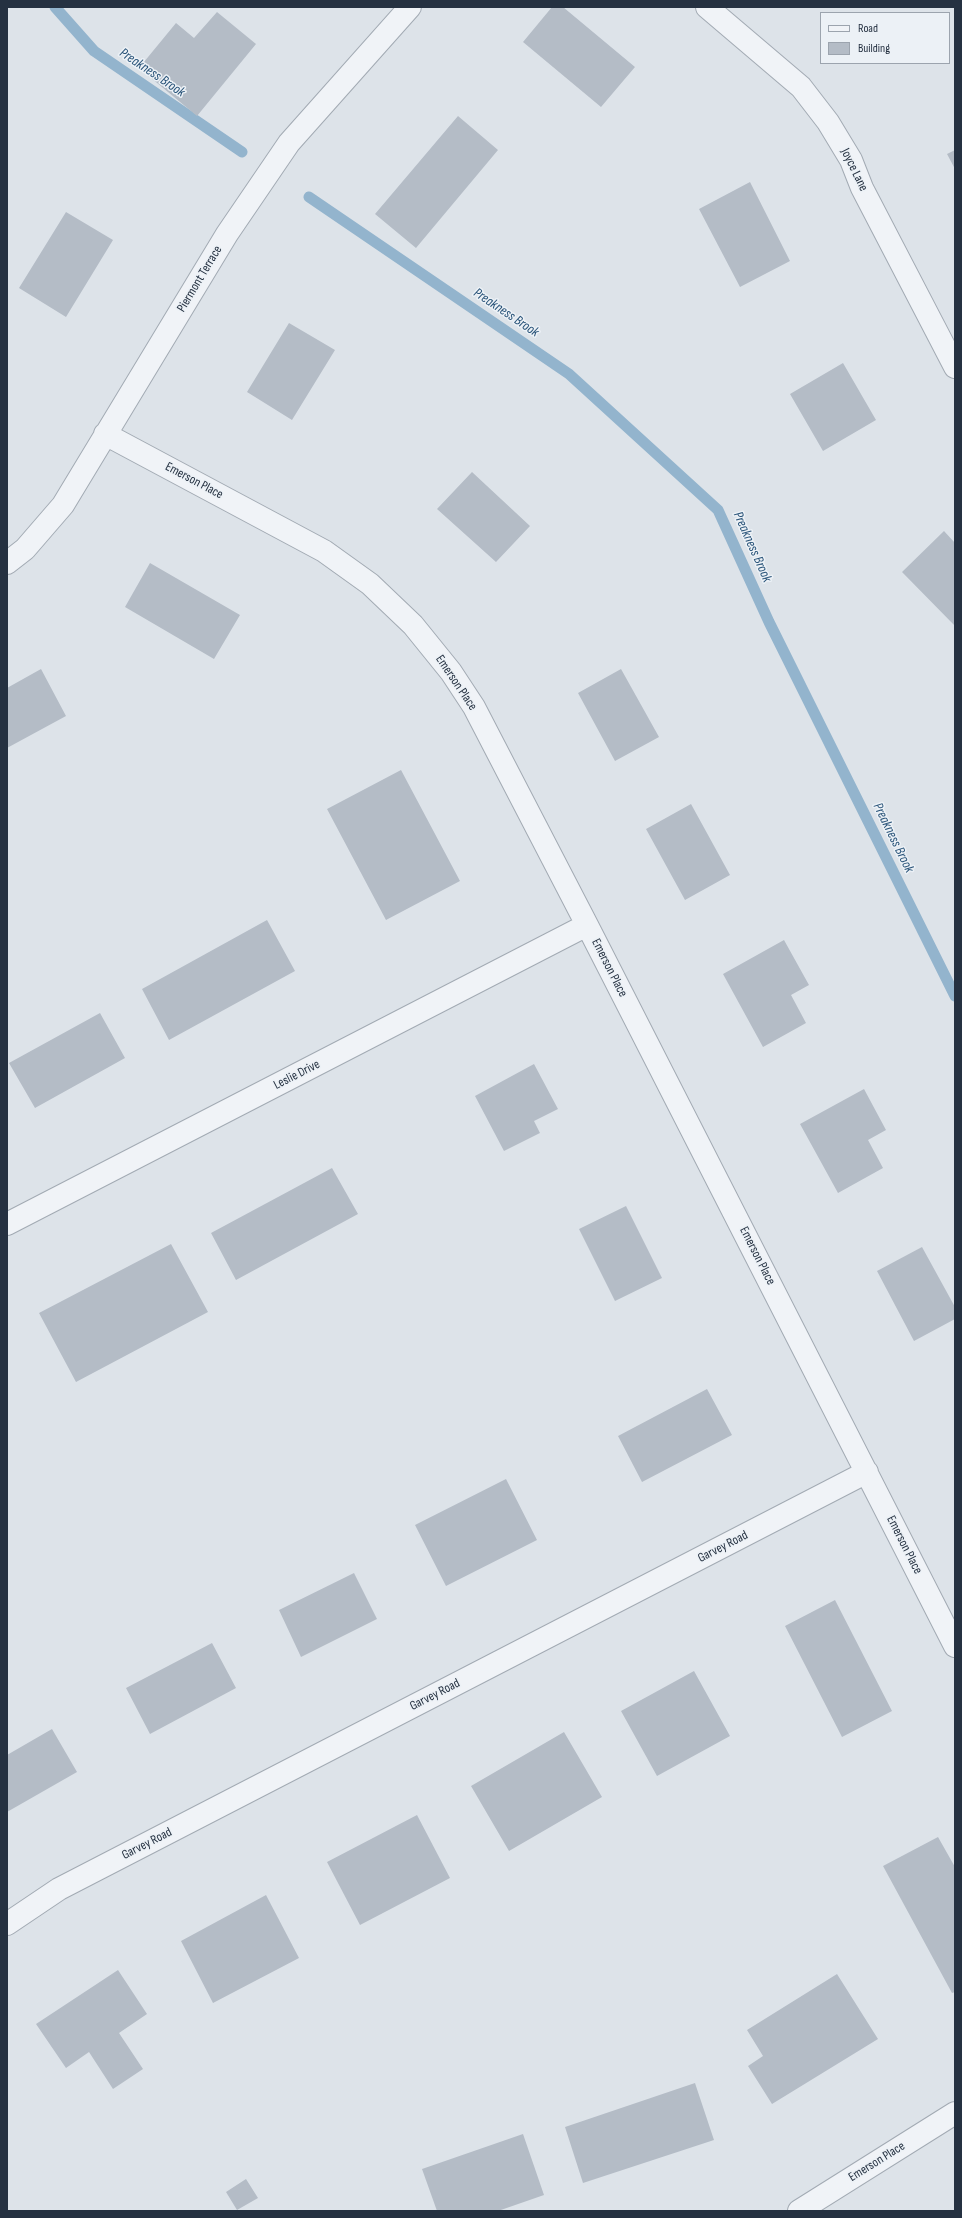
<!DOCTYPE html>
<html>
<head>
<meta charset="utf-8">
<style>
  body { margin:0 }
  #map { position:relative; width:962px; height:2218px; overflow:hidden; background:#dde3e9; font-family:"Sofia Sans Condensed",sans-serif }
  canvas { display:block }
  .frame { position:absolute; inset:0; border:8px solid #253141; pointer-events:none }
  .legend { position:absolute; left:820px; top:12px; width:130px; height:52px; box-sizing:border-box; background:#ecf1f6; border:1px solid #9ca4ae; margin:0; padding:5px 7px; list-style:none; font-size:12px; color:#253141 }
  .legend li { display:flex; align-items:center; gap:8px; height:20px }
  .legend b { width:20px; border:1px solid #9ca4ae }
</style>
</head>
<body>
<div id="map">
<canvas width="962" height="2218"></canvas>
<div class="frame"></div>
<ul class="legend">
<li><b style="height:5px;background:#f0f3f7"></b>Road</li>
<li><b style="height:11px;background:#b4bcc6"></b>Building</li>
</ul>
</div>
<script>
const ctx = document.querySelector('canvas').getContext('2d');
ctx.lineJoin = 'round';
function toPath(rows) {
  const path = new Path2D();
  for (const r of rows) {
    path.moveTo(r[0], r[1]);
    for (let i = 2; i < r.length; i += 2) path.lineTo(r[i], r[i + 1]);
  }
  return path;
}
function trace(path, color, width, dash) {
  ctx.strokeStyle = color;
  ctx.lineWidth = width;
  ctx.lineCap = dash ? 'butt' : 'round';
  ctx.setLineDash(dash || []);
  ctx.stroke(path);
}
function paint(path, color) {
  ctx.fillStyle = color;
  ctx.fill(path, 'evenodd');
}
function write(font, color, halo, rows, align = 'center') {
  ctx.font = font + ' "Sofia Sans Condensed",sans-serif';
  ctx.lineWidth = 3;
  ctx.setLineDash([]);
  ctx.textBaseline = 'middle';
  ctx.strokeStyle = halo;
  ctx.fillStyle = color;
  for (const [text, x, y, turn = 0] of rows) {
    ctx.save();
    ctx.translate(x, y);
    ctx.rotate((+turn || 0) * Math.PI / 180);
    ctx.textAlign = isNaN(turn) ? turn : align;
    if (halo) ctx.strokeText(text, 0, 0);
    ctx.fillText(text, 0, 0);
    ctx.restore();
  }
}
trace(toPath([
  [55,7,94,51,242,152],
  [309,197,569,374,718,510,769,622,955,996]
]), '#93b4cd', 11);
paint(toPath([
  [552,7,563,7,635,67,601,107,523,42],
  [217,12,256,44,197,116,139,68,176,23,194,38],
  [458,116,498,150,416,248,375,214],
  [955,150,955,169,947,154],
  [750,182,790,261,740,287,699,209],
  [66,212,113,240,66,317,19,288],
  [289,323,335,350,292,420,247,392],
  [843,363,876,420,823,451,790,394],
  [472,472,530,526,496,562,437,509],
  [944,531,955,543,955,626,902,572],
  [150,563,240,615,214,659,125,607],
  [41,669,66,716,7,748,7,688],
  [621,669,659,737,615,761,578,693],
  [401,770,460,881,386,920,327,809],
  [691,804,730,875,685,900,646,829],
  [267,920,295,971,169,1040,142,989],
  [784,940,809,985,791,995,806,1023,763,1047,723,974],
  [100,1013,125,1058,35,1108,9,1063],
  [534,1064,558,1109,534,1121,540,1133,504,1151,475,1096],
  [864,1089,886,1130,868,1140,883,1168,838,1193,800,1124],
  [332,1168,358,1214,236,1280,211,1233],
  [626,1206,662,1278,615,1301,579,1229],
  [171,1244,208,1312,76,1382,39,1313],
  [922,1247,955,1307,955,1319,914,1341,877,1271],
  [707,1389,732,1435,642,1482,618,1436],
  [506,1479,537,1540,446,1586,415,1525],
  [354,1573,377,1619,301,1657,279,1610],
  [835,1600,892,1711,842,1737,785,1626],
  [212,1643,236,1688,150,1734,126,1688],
  [694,1671,730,1736,657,1776,621,1711],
  [52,1729,77,1772,7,1812,7,1755],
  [564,1732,602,1797,509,1851,471,1786],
  [417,1815,450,1878,360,1925,327,1862],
  [938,1837,955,1867,955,1992,952,1993,883,1866],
  [266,1895,299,1958,213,2003,181,1941],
  [118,1970,147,2014,119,2033,143,2069,113,2089,89,2052,66,2068,36,2024],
  [837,1974,878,2039,772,2104,748,2066,763,2056,747,2030],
  [695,2083,714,2140,583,2183,565,2127],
  [523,2134,544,2195,498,2211,437,2211,422,2169],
  [246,2179,258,2198,237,2210,226,2192]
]), '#b4bcc6');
const minor = toPath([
  [707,7,801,87,828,122,851,160,862,188,955,367],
  [105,434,324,551,370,584,413,625,451,672,474,707,587,925,955,1646],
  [7,563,25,549,63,505,227,234,289,143,410,7],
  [7,1224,587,925],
  [7,1924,59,1889,867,1472],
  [799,2211,955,2113]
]);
trace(minor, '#a2aab3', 24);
trace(minor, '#f0f3f7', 22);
write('13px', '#253141', '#ecf1f6', [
  ["Joyce Lane",854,170,64],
  ["Piermont Terrace",200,279,-59],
  ["Emerson Place",194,481,28],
  ["Emerson Place",456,683,56],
  ["Emerson Place",609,968,63],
  ["Leslie Drive",297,1075,-27],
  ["Emerson Place",757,1256,63],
  ["Emerson Place",904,1545,63],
  ["Garvey Road",723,1547,-27],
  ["Garvey Road",435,1695,-27],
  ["Garvey Road",147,1844,-27],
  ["Emerson Place",877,2162,-32]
]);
write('italic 14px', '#2a5479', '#ecf1f6', [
  ["Preakness Brook",152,73,34],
  ["Preakness Brook",506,313,34],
  ["Preakness Brook",752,547,66],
  ["Preakness Brook",893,838,64]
]);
</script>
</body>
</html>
